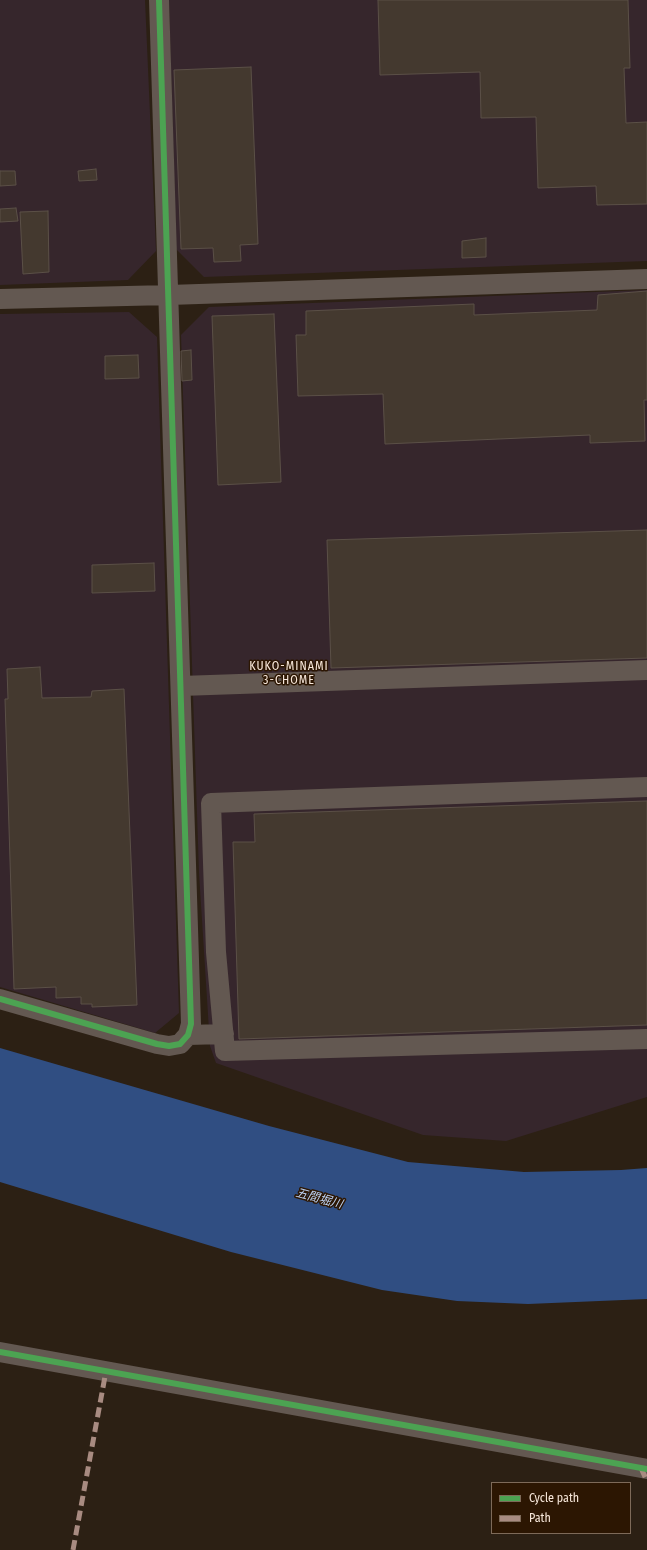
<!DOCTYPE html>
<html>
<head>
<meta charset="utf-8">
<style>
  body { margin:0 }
  #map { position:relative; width:647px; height:1550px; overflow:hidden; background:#2c2014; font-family:"Fira Sans Condensed",sans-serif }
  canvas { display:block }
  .legend { position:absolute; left:491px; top:1482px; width:140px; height:52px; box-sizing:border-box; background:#2c1602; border:1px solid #7e6a59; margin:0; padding:5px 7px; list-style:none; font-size:12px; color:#f8e8db }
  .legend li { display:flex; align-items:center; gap:8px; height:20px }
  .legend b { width:20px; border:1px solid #7e6a59 }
</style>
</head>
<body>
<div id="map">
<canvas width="647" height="1550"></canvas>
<ul class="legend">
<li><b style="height:5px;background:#4ca352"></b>Cycle path</li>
<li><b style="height:5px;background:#a88b81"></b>Path</li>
</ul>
</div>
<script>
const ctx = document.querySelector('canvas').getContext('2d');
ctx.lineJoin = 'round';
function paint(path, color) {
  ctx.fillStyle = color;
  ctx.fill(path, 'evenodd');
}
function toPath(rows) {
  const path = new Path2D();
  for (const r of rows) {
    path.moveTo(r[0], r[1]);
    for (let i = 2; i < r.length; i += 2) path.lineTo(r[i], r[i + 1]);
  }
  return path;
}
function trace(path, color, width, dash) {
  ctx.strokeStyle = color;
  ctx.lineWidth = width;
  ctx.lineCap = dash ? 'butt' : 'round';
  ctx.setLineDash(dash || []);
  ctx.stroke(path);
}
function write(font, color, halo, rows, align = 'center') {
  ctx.font = font + ' "Fira Sans Condensed","Noto Sans JP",sans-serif';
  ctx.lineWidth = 3;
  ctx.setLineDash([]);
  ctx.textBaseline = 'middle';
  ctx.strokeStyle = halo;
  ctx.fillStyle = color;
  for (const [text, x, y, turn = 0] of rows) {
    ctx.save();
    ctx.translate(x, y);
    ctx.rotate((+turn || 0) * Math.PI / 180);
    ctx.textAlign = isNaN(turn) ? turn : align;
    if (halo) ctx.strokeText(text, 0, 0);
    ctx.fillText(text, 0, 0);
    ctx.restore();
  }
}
paint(toPath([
  [0,0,145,0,156,251,128,280,0,285],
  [169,0,647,0,647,261,204,277,176,249],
  [647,290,647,1097,506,1141,423,1135,216,1063,210,1046,199,873,181,335,209,307],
  [129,312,157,337,179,1013,155,1033,0,987,0,314]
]), '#36262c');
paint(toPath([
  [0,1048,269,1126,408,1162,524,1172,621,1170,647,1168,647,1299,528,1304,457,1301,382,1290,231,1252,0,1182]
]), '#304e82');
const building = toPath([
  [378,0,628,0,630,68,624,68,626,123,647,122,647,204,597,205,596,186,538,188,536,117,481,118,480,72,380,75,378,0],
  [251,67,258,244,240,245,241,261,214,262,213,248,181,249,174,70,251,67],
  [96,169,97,180,79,181,78,171,96,169],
  [0,171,15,171,16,185,0,186,0,171],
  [16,208,18,221,0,222,0,209,16,208],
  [48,211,49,272,23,274,20,212,48,211],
  [486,238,486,257,462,258,462,241,486,238],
  [647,291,647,400,644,400,645,441,590,443,590,435,385,444,383,394,298,396,296,335,306,335,306,311,474,304,474,315,597,310,598,295,647,291],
  [274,314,281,482,218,485,212,316,274,314],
  [191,350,192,380,182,381,181,351,191,350],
  [138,355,139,378,105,379,105,356,138,355],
  [647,530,647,658,331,668,327,540,647,530],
  [154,563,155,591,92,593,92,565,154,563],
  [40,667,42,698,91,697,92,691,124,689,137,1005,92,1007,92,1004,81,1004,81,997,56,998,56,987,14,989,5,699,8,699,7,669,40,667],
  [647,801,647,1025,239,1039,233,842,255,842,254,814,647,801]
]);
paint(building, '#44392f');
trace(building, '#5b5047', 1);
trace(toPath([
  [0,299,169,295,647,279],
  [181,686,647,670],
  [647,787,211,803,216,952,225,1051,647,1039],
  [0,999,157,1044,169,1046,180,1044,188,1035,191,1024,159,0],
  [188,1035,224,1034],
  [0,1352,647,1469]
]), '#635851', 20);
trace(toPath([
  [641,1468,647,1481],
  [73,1550,106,1371]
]), '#a88b81', 5, [10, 5]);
trace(toPath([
  [0,999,157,1044,169,1046,180,1044,188,1035,191,1024,159,0],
  [0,1352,647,1469]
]), '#4ca352', 6);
ctx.letterSpacing = '1px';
write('12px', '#f8e8db', '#2c1602', [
  ["KUKO-MINAMI",289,667],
  ["3-CHOME",289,681]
]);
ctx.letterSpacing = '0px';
write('italic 12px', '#bdd3f5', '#2c1602', [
  ["五間堀川",319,1199,15]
]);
</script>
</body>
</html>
